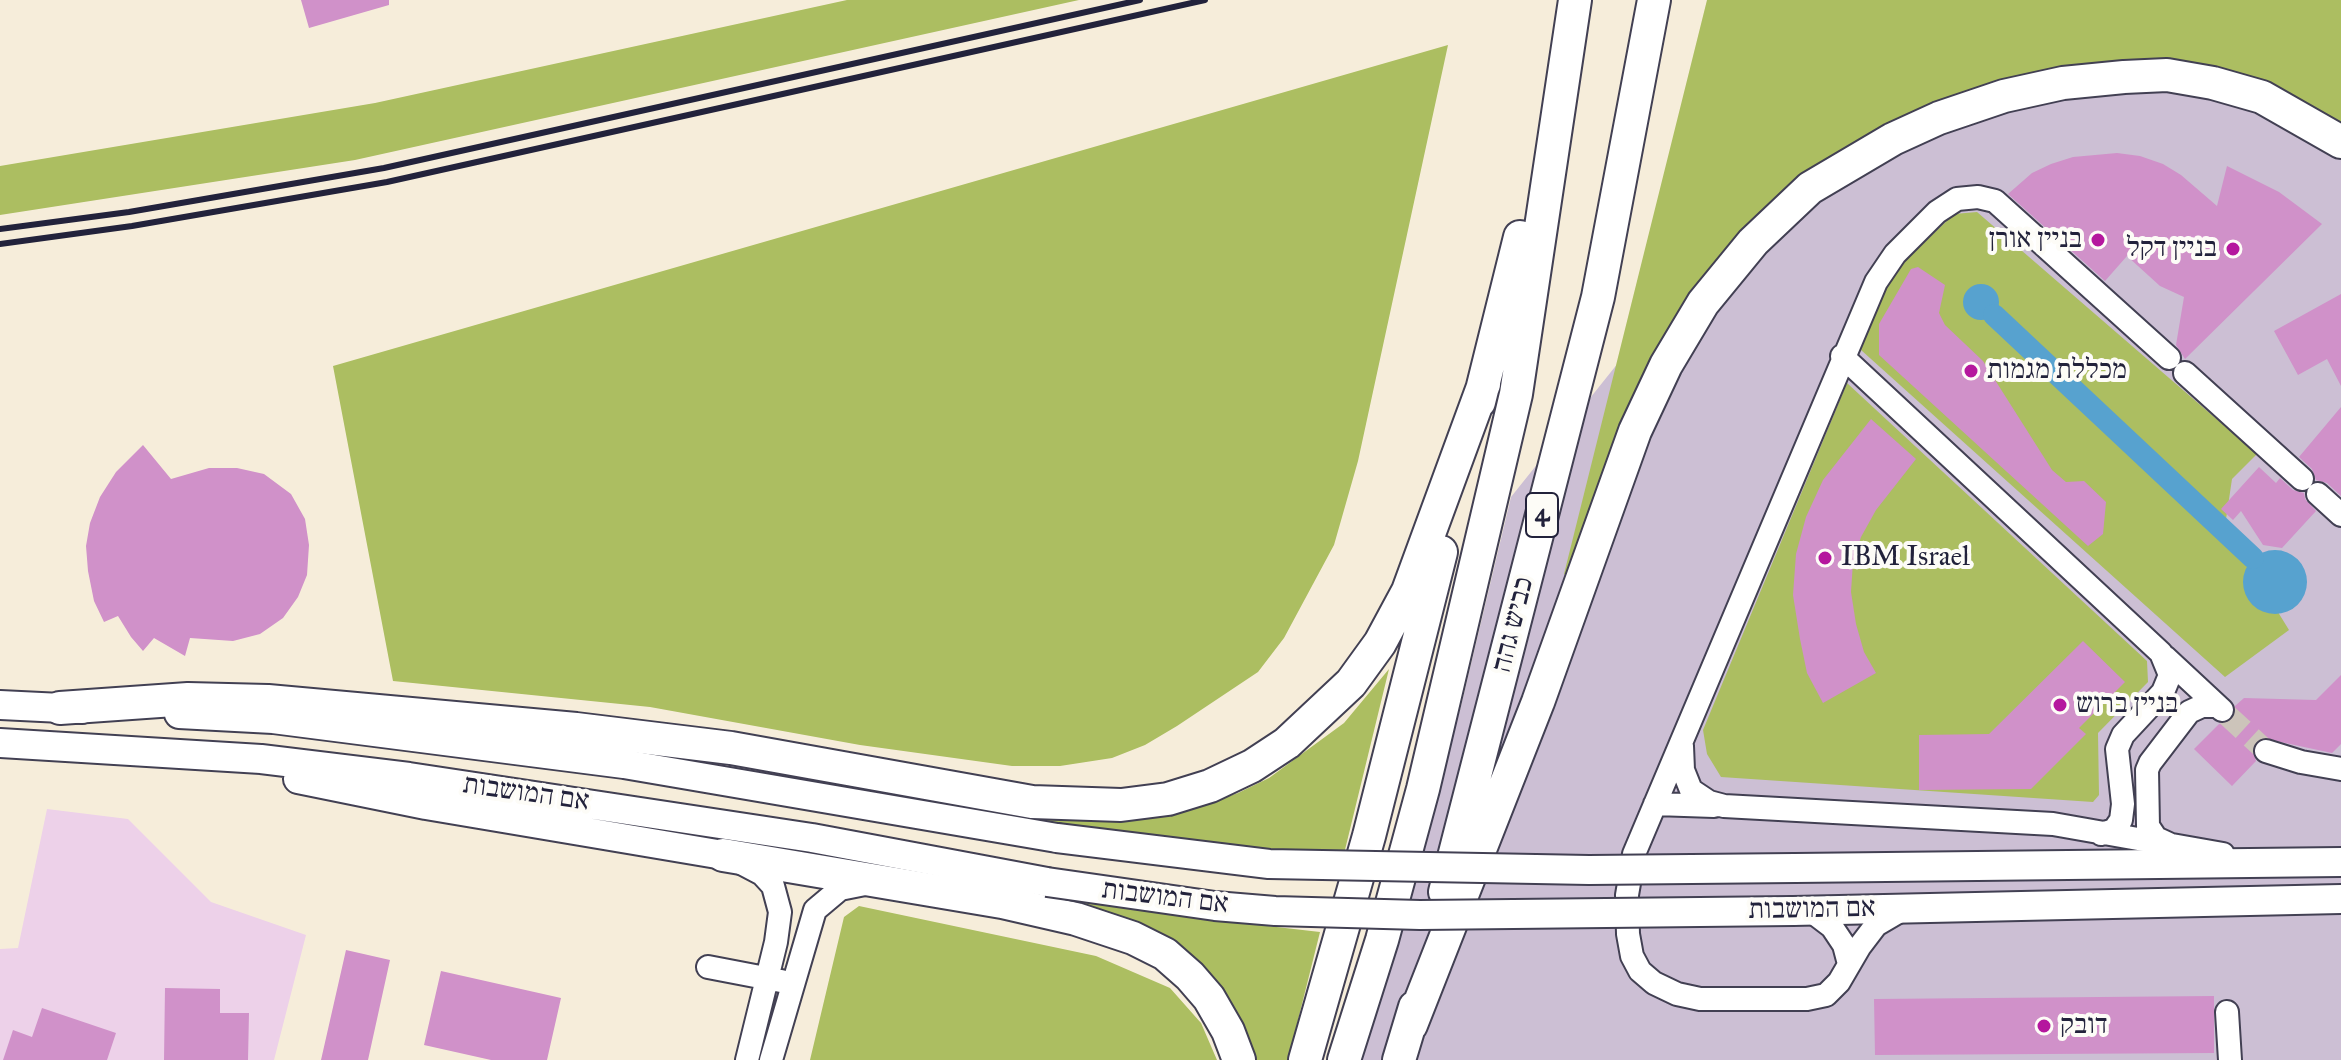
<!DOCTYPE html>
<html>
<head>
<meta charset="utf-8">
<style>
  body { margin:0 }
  canvas { display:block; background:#f6edda }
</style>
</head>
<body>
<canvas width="2341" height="1060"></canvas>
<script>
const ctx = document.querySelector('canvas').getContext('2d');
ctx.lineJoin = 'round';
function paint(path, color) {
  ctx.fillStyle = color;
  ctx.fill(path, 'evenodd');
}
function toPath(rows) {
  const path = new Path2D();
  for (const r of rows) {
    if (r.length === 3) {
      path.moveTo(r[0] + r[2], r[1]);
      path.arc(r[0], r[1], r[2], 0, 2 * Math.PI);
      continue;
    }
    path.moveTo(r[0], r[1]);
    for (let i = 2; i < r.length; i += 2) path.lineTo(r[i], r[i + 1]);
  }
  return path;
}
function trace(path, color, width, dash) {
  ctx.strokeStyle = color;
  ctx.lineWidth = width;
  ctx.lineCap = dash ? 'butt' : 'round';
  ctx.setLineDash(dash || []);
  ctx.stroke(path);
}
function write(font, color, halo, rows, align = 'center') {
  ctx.font = font + ' "IM FELL Great Primer","Frank Ruhl Libre",serif';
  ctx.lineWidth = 8;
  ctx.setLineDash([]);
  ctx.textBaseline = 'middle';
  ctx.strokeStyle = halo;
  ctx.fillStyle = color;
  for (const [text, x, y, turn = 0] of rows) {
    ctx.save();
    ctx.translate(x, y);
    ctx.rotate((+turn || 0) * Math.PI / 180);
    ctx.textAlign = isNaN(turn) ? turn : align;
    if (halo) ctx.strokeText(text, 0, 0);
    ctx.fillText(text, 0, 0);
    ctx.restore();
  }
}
paint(toPath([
  [47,809,128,819,211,902,306,935,274,1060,0,1060,0,949,18,948]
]), '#edd1e9');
paint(toPath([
  [2064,34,2341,63,2341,1060,1361,1060,1461,706,1511,497,1662,308]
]), '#ccbfd4');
paint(toPath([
  [847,0,1079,0,355,160,0,215,0,166,375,103],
  [1707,0,2341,0,2341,122,2295,96,2207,66,2141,62,1959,95,1720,263,1575,579,1564,574],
  [1448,45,1358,461,1334,545,1284,638,1258,672,1177,726,1145,745,1112,758,1060,766,1012,766,860,745,650,707,393,681,333,366],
  [1977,212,2257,454,2232,479,2225,526,2289,630,2225,677,1861,350,1886,279,1954,214],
  [1847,383,2147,661,2148,682,2098,733,2099,795,2093,802,1721,777,1707,754,1703,730],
  [1389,669,1343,858,1028,825,1041,809,1163,811,1205,805,1238,793,1269,778,1344,723],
  [1085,897,1198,918,1320,932,1288,1060,1249,1060,1231,1009,1079,916],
  [859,906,1096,956,1170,988,1201,1023,1217,1060,810,1060,844,917]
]), '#acbe61');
paint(toPath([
  [1981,302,18],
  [2275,582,32]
]), '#57a2cf');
trace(toPath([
  [1994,315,2253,558]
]), '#57a2cf', 22);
paint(toPath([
  [301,0,389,0,389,5,309,28],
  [2117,153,2140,156,2163,164,2181,175,2217,206,2227,166,2279,192,2322,224,2185,359,2176,345,2184,297,2160,286,2127,256,2105,281,2008,194,2032,173,2051,164,2073,157],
  [1918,267,1945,285,1939,313,1945,325,1983,361,2052,470,2066,482,2084,481,2106,502,2103,534,2088,546,1879,355,1879,324,1911,269],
  [2341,294,2341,386,2327,359,2298,375,2274,331],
  [2341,407,2341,496,2327,483,2316,480,2312,469,2299,457],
  [1871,419,1916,459,1876,510,1861,537,1853,562,1851,592,1856,624,1864,652,1876,673,1823,703,1807,673,1800,639,1793,595,1796,554,1806,517,1823,480],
  [143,445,171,479,209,468,237,468,264,474,291,494,305,519,309,545,307,575,298,597,283,618,260,634,233,641,190,638,185,656,154,638,143,651,131,637,118,616,104,622,94,601,88,571,86,546,90,523,100,497,116,472],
  [2259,467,2276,483,2280,478,2293,490,2304,493,2305,499,2316,511,2282,548,2263,545,2241,511,2233,520,2221,509],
  [2083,641,2125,682,2079,728,2086,734,2031,789,1919,790,1919,735,1989,734],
  [2341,675,2341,744,2332,753,2262,738,2252,748,2256,761,2232,786,2194,749,2219,724,2232,720,2235,706,2244,698,2316,700],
  [346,950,390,960,368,1060,321,1060],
  [441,971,561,998,547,1060,491,1060,424,1045],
  [165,988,220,989,220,1013,249,1013,248,1060,164,1060],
  [2214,996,2214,1053,1875,1055,1874,999],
  [42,1008,116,1033,107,1060,3,1060,13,1030,32,1037]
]), '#d091c9');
trace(toPath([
  [2227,715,2266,751]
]), '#ccc4ba', 22, [22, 11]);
const minor = toPath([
  [1842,356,2161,653,2170,675,2163,692,2123,735,2117,749,2123,804,2121,820,2114,830,2101,834],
  [2185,373,2302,479],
  [2318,494,2341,515],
  [2165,657,2222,710],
  [1682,746,1683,770,1691,790,1709,802,1724,806,2053,824,2223,854],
  [2266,751,2301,762,2341,769],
  [1655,804,1714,806],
  [2169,844,2156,838,2148,826,2147,770,2150,763,2189,712,2202,706,2217,706],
  [743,864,762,874,773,886,780,912,776,942,747,1060],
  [1905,908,1876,925,1860,946,1839,982,1826,995,1807,999,1700,999,1677,994,1654,983,1640,971,1632,956,1628,934,1627,895,1634,854,1876,282,1895,254,1937,212,1957,199,1978,197,1995,201,2169,358],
  [1811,911,1832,927,1844,945,1849,964],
  [708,967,781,981],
  [2227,1012,2230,1060],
  [771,1060,815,910,840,889,865,884]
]);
const major = toPath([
  [0,705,82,709],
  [179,714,273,719,624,764,1057,838],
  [0,743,261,759,409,777,812,838,1047,882],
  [298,779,426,805,723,855],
  [1795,868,2341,862],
  [1793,911,2341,899]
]);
const highway = toPath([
  [1479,402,1520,237],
  [60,708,188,699,268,701,576,729,731,748,1032,802,1121,805,1168,799,1210,786,1252,766,1287,743,1351,683,1380,643,1408,591,1484,384],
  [723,855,1002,902,1076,919,1133,938,1165,954,1190,976,1209,998,1228,1031,1239,1060],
  [1445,892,1598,297,1654,0],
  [1411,1025,1538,702,1635,431,1666,365,1703,303,1753,242,1810,188,1893,139,1939,118,2004,96,2063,83,2124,77,2167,75,2213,83,2262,97,2341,142],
  [1305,1060,1369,836,1441,552],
  [1344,1060,1382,940,1423,789,1516,394,1575,0],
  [1399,1060,1415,1007]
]);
trace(minor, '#424053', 26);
trace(major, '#424053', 32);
trace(highway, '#424053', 36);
trace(minor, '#fff', 22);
trace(major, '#fff', 28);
trace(highway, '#fff', 32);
trace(toPath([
  [0,229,129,212,384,168,1140,0],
  [0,244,132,226,387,182,1205,0]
]), '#22223b', 6);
const majorBridge = toPath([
  [1057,838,1269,864,1589,870,1795,868],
  [1047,882,1215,906,1275,911,1420,915,1793,911]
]);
trace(majorBridge, '#424053', 32, []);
trace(majorBridge, '#fff', 28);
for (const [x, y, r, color] of [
  [2098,240,8,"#b5179e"],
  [2233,249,8,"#b5179e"],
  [1971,371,8,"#b5179e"],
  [1825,558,8,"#b5179e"],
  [2060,705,8,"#b5179e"],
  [2044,1026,8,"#b5179e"]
]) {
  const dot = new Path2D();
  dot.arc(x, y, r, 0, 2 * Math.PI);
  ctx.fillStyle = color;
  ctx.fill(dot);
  trace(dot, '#fdfcf7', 3);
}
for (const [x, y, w] of [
  [1542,515,32]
]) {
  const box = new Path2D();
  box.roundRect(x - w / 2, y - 22, w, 44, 6);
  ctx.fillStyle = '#fdfcf7';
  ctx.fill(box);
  trace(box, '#22223b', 2);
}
write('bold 26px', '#22223b', null, [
  ["4",1542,515]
]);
write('28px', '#22223b', '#fdfcf7', [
  ["בניין אורן",2082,240,"right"],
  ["בניין דקל",2217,249,"right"],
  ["מכללת מגמות",1987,371],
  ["IBM Israel",1841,558],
  ["בניין ברוש",2076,705],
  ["דובק",2060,1026]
], 'left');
write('28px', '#22223b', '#fdfcf7', [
  ["כביש גהה",1514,625,-76],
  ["אם המושבות",526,794,8],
  ["אם המושבות",1165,898,7],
  ["אם המושבות",1812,910,-1]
]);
</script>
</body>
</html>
